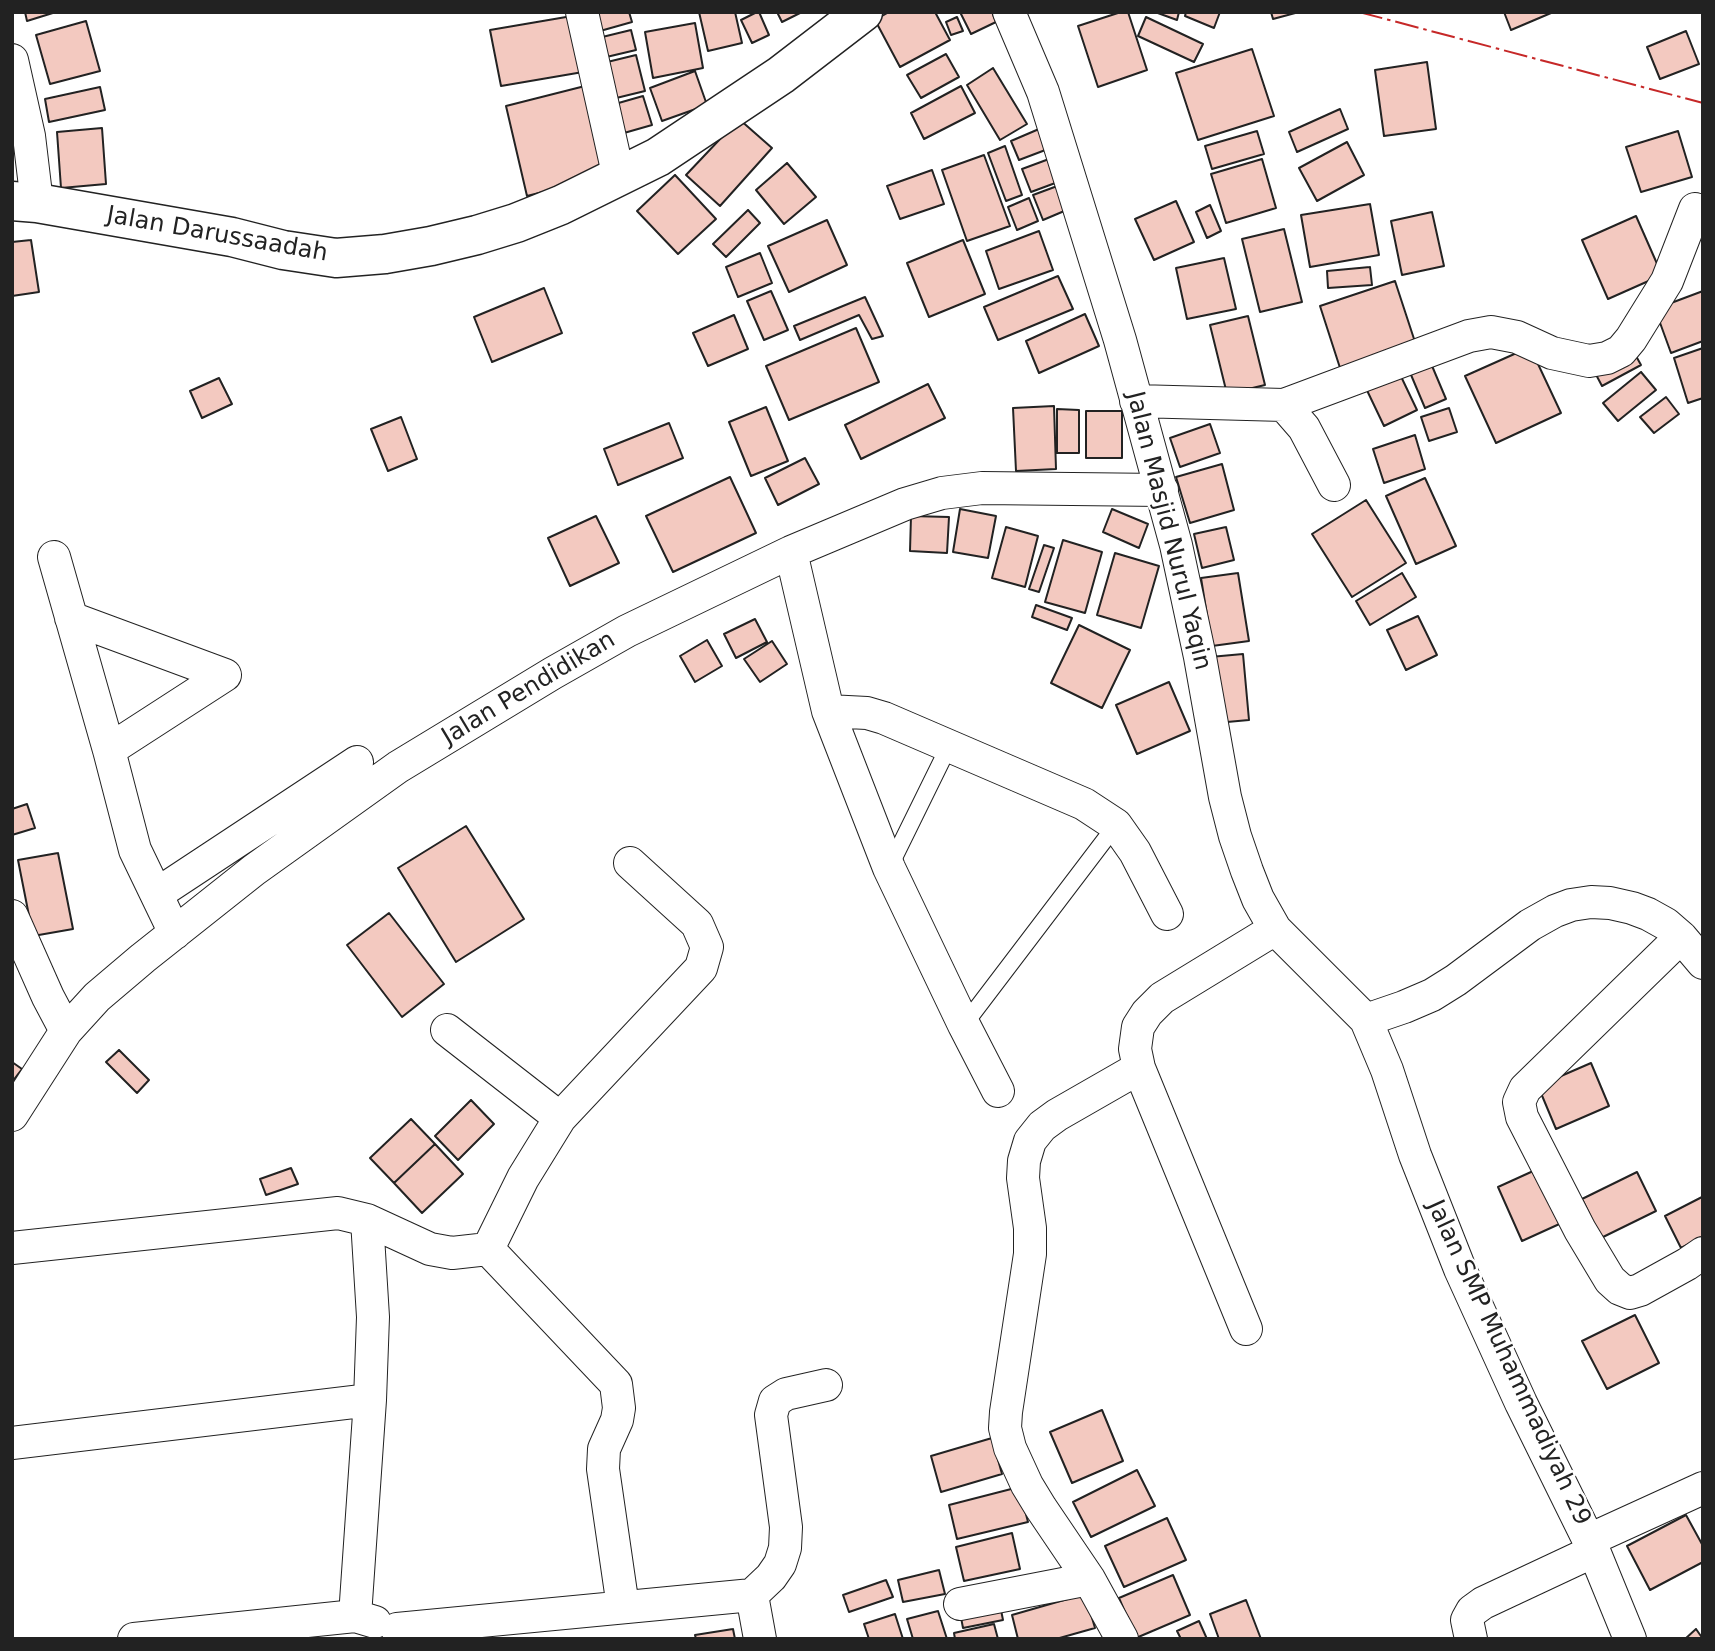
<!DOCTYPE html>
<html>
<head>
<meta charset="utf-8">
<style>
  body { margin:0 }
  #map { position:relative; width:1715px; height:1651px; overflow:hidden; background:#fff; font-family:"DejaVu Sans",sans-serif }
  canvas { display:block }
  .frame { position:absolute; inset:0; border:14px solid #222; pointer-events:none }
</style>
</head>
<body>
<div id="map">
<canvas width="1715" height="1651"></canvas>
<div class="frame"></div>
</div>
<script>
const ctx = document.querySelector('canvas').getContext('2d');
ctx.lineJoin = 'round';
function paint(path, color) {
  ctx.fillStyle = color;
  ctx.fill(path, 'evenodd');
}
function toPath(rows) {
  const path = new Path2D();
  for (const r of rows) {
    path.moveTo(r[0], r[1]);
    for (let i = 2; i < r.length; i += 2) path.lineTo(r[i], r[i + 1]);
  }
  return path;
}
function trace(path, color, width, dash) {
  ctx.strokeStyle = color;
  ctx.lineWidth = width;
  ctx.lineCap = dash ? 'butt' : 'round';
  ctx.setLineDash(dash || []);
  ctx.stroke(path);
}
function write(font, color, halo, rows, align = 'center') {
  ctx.font = font + ' "DejaVu Sans",sans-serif';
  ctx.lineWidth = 5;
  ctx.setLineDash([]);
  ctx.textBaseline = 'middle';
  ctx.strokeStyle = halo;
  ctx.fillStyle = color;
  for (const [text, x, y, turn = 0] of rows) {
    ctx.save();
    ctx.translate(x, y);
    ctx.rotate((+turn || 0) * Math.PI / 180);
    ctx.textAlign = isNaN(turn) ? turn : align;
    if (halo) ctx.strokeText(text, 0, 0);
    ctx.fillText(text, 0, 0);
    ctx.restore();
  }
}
const building = toPath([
  [25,12,56,12,27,21,25,12],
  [587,12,629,12,632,22,593,33,587,12],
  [699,12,735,12,742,43,708,51,699,12],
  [757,12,759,12,769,35,752,43,741,20,757,12],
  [777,12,802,12,782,22,777,12],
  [889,12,935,12,950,40,900,67,875,20,889,12],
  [960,12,992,12,996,22,971,34,960,12],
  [1121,12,1128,12,1147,70,1098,87,1078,26,1121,12],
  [1155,12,1179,12,1177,20,1155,12],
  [1186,12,1220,12,1214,28,1185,16,1186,12],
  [1271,12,1299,12,1273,19,1271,12],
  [1504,12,1550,12,1551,13,1511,30,1504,12],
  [572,16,583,72,501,86,490,30,572,16],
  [957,17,963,31,951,35,946,22,957,17],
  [1146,17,1203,44,1194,62,1138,36,1146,17],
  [86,21,100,71,50,84,36,35,86,21],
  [695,23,703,68,653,78,645,32,695,23],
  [631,30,636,50,598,59,594,39,631,30],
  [1686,31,1699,64,1660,79,1647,47,1686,31],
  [1252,49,1274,116,1198,140,1176,73,1252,49],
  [946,54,959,77,921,98,907,75,946,54],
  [636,55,645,91,608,100,599,64,636,55],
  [1427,62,1436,129,1384,136,1375,70,1427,62],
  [993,68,1027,124,1000,140,967,85,993,68],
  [695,71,707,105,662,121,650,88,695,71],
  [585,86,607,176,527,196,506,106,585,86],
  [961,86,975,113,924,139,911,113,961,86],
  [100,87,105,110,49,122,45,99,100,87],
  [643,96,652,125,617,135,608,106,643,96],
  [1340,109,1348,129,1297,152,1289,132,1340,109],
  [739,119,772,148,720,206,686,175,739,119],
  [102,128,106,184,61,188,57,132,102,128],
  [1039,129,1048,149,1019,160,1011,141,1039,129],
  [1257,131,1264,154,1212,169,1205,146,1257,131],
  [1678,131,1692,177,1641,192,1626,147,1678,131],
  [1347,142,1364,175,1317,201,1299,168,1347,142],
  [1005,146,1022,195,1006,201,988,153,1005,146],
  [984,155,1010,226,967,241,942,170,984,155],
  [1049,159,1058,182,1031,192,1022,169,1049,159],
  [1262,159,1276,208,1226,223,1211,174,1262,159],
  [787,163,816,197,784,224,756,190,787,163],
  [932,170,944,204,900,219,887,186,932,170],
  [675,175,716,219,678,254,637,211,675,175],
  [1060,185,1069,209,1043,220,1033,195,1060,185],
  [1029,198,1038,221,1017,230,1008,207,1029,198],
  [1176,201,1194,242,1154,260,1135,219,1176,201],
  [1370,204,1379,255,1310,267,1301,215,1370,204],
  [1210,205,1221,231,1207,238,1196,212,1210,205],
  [748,210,760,223,726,257,713,244,748,210],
  [1432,212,1444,266,1402,275,1391,221,1432,212],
  [1636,216,1662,275,1608,299,1582,240,1636,216],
  [827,220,847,265,789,292,768,246,827,220],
  [1284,229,1302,302,1260,312,1242,239,1284,229],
  [1039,231,1053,270,999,289,986,251,1039,231],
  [31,240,39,292,12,296,12,242,31,240],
  [963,240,985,294,929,317,907,263,963,240],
  [760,253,772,283,738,297,726,267,760,253],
  [1224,258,1236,309,1187,319,1176,268,1224,258],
  [1370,267,1372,285,1328,288,1327,271,1370,267],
  [1058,276,1073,309,998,340,984,307,1058,276],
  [1395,281,1416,345,1341,371,1320,306,1395,281],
  [544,288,562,333,492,362,474,317,544,288],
  [771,291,788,330,764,340,747,301,771,291],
  [1703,291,1703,341,1671,353,1655,309,1703,291],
  [865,297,883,336,872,339,859,315,800,340,794,326,865,297],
  [1085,314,1099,346,1039,373,1026,341,1085,314],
  [734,315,748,349,708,366,693,333,734,315],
  [1248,316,1265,385,1227,394,1210,325,1248,316],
  [856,328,879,382,789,420,766,366,856,328],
  [1530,347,1561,413,1496,443,1465,376,1530,347],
  [1631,347,1641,365,1602,386,1592,367,1631,347],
  [1703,348,1703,398,1688,403,1674,358,1703,348],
  [1427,354,1446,399,1425,408,1406,363,1427,354],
  [1396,366,1417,410,1384,426,1363,382,1396,366],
  [1641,372,1656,390,1618,421,1603,403,1641,372],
  [219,378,232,404,202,418,190,391,219,378],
  [928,384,945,418,861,459,845,425,928,384],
  [1666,397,1679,414,1654,433,1640,417,1666,397],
  [1054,406,1056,469,1016,471,1013,408,1054,406],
  [766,407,788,461,751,476,729,422,766,407],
  [1449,408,1457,432,1429,441,1421,417,1449,408],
  [1057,409,1079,410,1079,453,1057,453,1057,409],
  [1086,411,1122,411,1122,458,1086,458,1086,411],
  [401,417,417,459,388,471,371,429,401,417],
  [669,423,683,458,618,485,604,449,669,423],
  [1210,424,1220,453,1180,467,1170,438,1210,424],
  [1415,435,1425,469,1384,483,1373,449,1415,435],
  [805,458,819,484,778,505,765,478,805,458],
  [1222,464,1234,510,1190,523,1176,477,1222,464],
  [730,477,756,533,673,572,646,516,730,477],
  [1425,478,1456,546,1416,564,1386,496,1425,478],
  [1366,500,1406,563,1352,597,1312,534,1366,500],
  [960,509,996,516,988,558,953,552,960,509],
  [1112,509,1148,524,1139,548,1103,532,1112,509],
  [596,516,619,563,570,586,548,538,596,516],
  [911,516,949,517,947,553,910,551,911,516],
  [1006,527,1038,536,1025,587,992,578,1006,527],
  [1226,527,1234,560,1202,568,1194,534,1226,527],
  [1063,540,1102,552,1085,613,1045,602,1063,540],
  [1044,545,1054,548,1039,592,1029,589,1044,545],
  [1115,553,1159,566,1141,628,1097,615,1115,553],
  [1238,573,1249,641,1212,646,1201,578,1238,573],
  [1402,573,1416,597,1370,625,1356,601,1402,573],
  [1036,605,1072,618,1067,630,1032,617,1036,605],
  [1418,616,1437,655,1406,670,1387,630,1418,616],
  [755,619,767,642,736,658,724,634,755,619],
  [1079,625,1130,650,1102,708,1051,683,1079,625],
  [707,640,722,666,695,682,680,656,707,640],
  [772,641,787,664,760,682,744,659,772,641],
  [1243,654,1249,720,1216,723,1210,657,1243,654],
  [1169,682,1190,731,1137,754,1116,705,1169,682],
  [27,804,35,828,12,835,12,809,27,804],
  [466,826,524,919,456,962,398,868,466,826],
  [58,853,73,929,33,936,18,860,58,853],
  [389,913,444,984,402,1017,347,945,389,913],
  [119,1050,149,1080,137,1093,106,1062,119,1050],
  [12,1062,22,1069,12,1082,12,1062],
  [1591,1063,1609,1106,1556,1129,1538,1086,1591,1063],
  [471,1100,494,1124,458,1160,435,1136,471,1100],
  [411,1119,435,1144,394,1183,370,1158,411,1119],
  [435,1144,463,1174,422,1213,394,1183,435,1144],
  [1542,1167,1566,1221,1522,1241,1498,1187,1542,1167],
  [291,1168,298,1184,266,1195,260,1179,291,1168],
  [1637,1172,1656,1211,1601,1238,1582,1199,1637,1172],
  [1702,1197,1703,1237,1681,1248,1665,1216,1702,1197],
  [1635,1315,1659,1363,1607,1389,1582,1341,1635,1315],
  [1102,1410,1123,1461,1072,1483,1050,1432,1102,1410],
  [992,1438,1002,1474,941,1492,931,1456,992,1438],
  [1137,1470,1155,1506,1091,1537,1073,1502,1137,1470],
  [1019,1487,1028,1522,957,1539,949,1505,1019,1487],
  [1686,1515,1703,1546,1703,1562,1650,1590,1627,1546,1686,1515],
  [1167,1518,1186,1560,1124,1587,1105,1546,1167,1518],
  [1012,1533,1020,1569,964,1581,956,1547,1012,1533],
  [939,1570,945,1594,903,1602,898,1580,939,1570],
  [1173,1575,1190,1615,1136,1638,1119,1598,1173,1575],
  [886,1580,893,1597,849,1612,843,1595,886,1580],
  [1085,1594,1095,1628,1056,1639,1018,1639,1012,1615,1085,1594],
  [999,1600,1003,1620,963,1628,959,1607,999,1600],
  [1246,1600,1261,1639,1219,1639,1210,1614,1246,1600],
  [938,1611,947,1639,913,1639,907,1619,938,1611],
  [895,1614,903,1639,869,1639,864,1624,895,1614],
  [1199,1621,1207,1639,1181,1639,1177,1631,1199,1621],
  [994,1624,998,1639,955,1639,954,1633,994,1624],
  [733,1629,735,1639,696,1639,695,1635,733,1629],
  [1696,1629,1703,1639,1685,1639,1696,1629]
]);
paint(building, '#f3c9c0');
trace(building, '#222', 2);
const lane = toPath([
  [890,866,949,746],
  [964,1025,1116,825]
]);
const street = toPath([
  [582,12,619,178],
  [1009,12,1043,92,1120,340,1176,545,1200,657,1225,797,1235,836,1247,871,1258,899,1275,929,1366,1020,1387,1070,1415,1155,1460,1269,1521,1403,1594,1551,1483,1603,1472,1611,1467,1620,1471,1639],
  [12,60,29,136,37,203],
  [1136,401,1284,405,1304,428,1334,485],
  [1284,405,1469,336,1491,332,1517,337,1552,353,1589,361,1607,358,1621,351,1631,339,1667,281,1695,209],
  [791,552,828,711,889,868,964,1025,998,1091],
  [54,557,109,750,135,850,175,933],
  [71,618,225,675,109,750],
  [828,711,867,713,884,718,1084,804,1116,825,1135,852,1167,914],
  [157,894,357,762],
  [12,916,48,997,66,1031],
  [1681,937,1525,1089,1519,1102,1522,1117,1580,1230,1610,1280,1620,1289,1630,1293,1640,1290,1687,1264,1703,1253],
  [1366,1020,1404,1007,1432,995,1456,980,1530,925,1555,911,1571,905,1591,902,1610,903,1632,908,1648,914,1666,924,1681,937,1703,963],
  [447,1030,560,1118],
  [1139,1068,1246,1329],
  [12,1115,66,1031,97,997,143,958,254,870,398,767,553,673,627,631,791,552,905,504,942,493,982,488,1162,490],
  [12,1248,338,1213,367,1220,430,1249,452,1253,488,1249,523,1178,560,1118,701,968,707,947,697,924,630,863],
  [488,1249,616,1384,619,1408,617,1420,604,1449,603,1469,623,1607],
  [12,1443,370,1400],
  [1589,1540,1703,1488],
  [1594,1551,1630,1639],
  [960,1604,1089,1579],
  [355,1616,370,1400,373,1317,367,1220],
  [397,1629,752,1595],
  [134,1639,355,1616,375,1622],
  [760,1639,752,1595,771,1577,780,1564,785,1548,786,1527,771,1415,775,1401,786,1394,826,1385],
  [1122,1639,1089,1579,1041,1508,1027,1485,1010,1448,1005,1428,1006,1412,1030,1254,1030,1228,1023,1178,1024,1161,1030,1141,1042,1126,1057,1115,1139,1068,1135,1049,1138,1027,1147,1013,1162,998,1275,929]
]);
const secondary = toPath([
  [12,201,37,203,232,237,283,250,336,258,385,254,431,246,477,235,516,223,561,205,658,157,781,75,863,12]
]);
trace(lane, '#222', 18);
trace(street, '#222', 34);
trace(secondary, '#222', 41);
trace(lane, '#fff', 16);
trace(street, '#fff', 32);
trace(secondary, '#fff', 38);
trace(toPath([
  [1359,12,1703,103]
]), '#c62828', 2, [24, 5, 3.5, 5]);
write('24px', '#222', '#fff', [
  ["Jalan Darussaadah",217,235,10],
  ["Jalan Masjid Nurul Yaqin",1168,531,76],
  ["Jalan Pendidikan",529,689,-31],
  ["Jalan SMP Muhammadiyah 29",1508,1363,65]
]);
</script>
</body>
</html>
